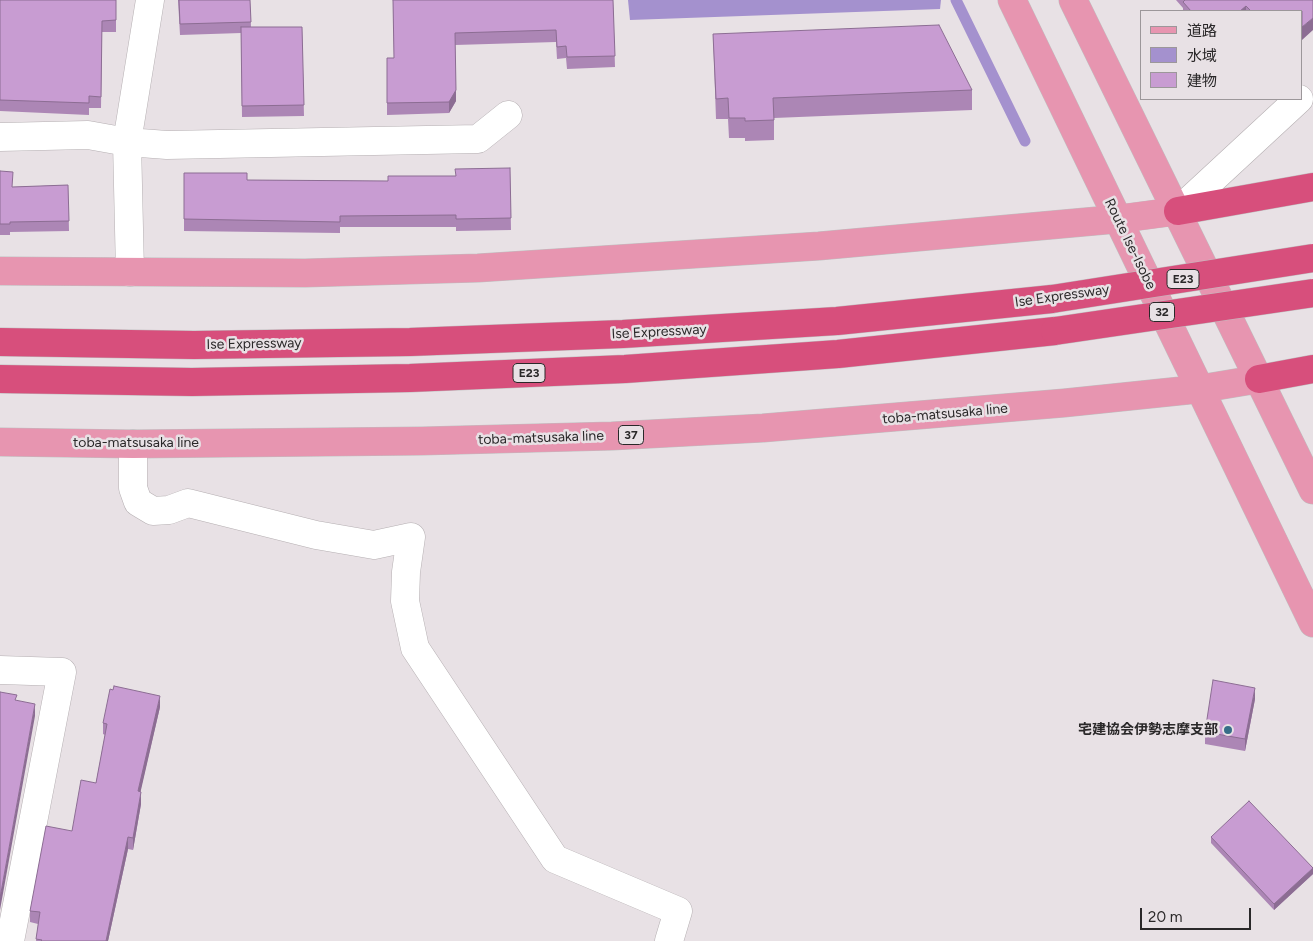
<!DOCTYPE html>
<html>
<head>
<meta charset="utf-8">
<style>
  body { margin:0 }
  #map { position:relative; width:1313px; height:941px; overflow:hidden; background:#e8e1e5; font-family:Figtree,"Noto Sans JP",sans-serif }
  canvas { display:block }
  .legend { position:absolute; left:1140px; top:10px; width:162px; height:90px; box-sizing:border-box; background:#e8e1e5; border:1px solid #9c979a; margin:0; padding:6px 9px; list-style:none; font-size:15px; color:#2a2829 }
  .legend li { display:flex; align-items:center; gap:10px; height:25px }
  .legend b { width:25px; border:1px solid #9c979a }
  .scale { position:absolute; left:1140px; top:908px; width:111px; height:22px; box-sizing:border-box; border:2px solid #2a2829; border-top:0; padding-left:6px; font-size:15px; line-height:18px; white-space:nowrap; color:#2a2829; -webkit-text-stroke:4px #e8e1e5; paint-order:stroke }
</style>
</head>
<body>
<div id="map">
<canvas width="1313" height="941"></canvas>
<ul class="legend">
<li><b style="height:6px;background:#e795b0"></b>道路</li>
<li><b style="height:14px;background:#a491ce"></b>水域</li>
<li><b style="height:14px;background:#c89cd2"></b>建物</li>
</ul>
<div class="scale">20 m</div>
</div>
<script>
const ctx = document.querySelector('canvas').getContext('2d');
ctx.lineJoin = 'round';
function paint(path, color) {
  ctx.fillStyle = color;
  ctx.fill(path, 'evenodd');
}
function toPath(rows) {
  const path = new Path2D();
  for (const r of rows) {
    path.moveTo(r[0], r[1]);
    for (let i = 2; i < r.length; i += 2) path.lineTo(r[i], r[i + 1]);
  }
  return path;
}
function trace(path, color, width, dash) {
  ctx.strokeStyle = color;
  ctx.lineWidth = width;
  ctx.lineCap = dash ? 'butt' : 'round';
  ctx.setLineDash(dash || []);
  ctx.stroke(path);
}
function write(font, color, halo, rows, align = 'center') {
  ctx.font = font + ' Figtree,"Noto Sans JP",sans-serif';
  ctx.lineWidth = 5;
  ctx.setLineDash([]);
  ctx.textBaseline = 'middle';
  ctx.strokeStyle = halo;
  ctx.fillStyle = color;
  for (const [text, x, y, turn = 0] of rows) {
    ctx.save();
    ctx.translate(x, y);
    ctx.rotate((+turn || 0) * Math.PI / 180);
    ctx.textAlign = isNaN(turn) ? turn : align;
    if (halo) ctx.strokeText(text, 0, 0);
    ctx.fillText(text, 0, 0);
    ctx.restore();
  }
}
paint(toPath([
  [628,0,941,0,940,9,630,20]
]), '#a491ce');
trace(toPath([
  [956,0,1025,141]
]), '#a491ce', 11);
const minor = toPath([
  [0,137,88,135,127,142,167,145,478,139,508,115],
  [1178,211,1299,99],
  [130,272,127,142,150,0],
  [133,444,133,488,138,502,153,511,169,510,188,503,316,535,374,545,411,537,406,572,405,601,415,648,555,859,678,911,669,941],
  [0,670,62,672,10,941]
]);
const major = toPath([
  [1012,0,1313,623],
  [1073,0,1313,490],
  [0,271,305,273,478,268,819,246,1118,219,1178,211],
  [0,442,133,444,422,441,612,436,763,428,1064,403,1199,389,1259,379]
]);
const highway = toPath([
  [1178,211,1313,187],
  [0,342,194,345,410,342,623,334,837,321,1052,299],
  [0,379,192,382,410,378,625,369,838,354,1055,331],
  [1259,379,1313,369]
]);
trace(minor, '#b5afb2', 29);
trace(major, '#bfbebf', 29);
trace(highway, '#bfbebf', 29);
trace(minor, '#fff', 28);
trace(major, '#e795b0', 28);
trace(highway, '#d74f7c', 28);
const highwayBridge = toPath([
  [1052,299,1313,258],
  [1055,331,1313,293]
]);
trace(highwayBridge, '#bfbebf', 29, []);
trace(highwayBridge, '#d74f7c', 28);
paint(toPath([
  [0,0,116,0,116,32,102,32,101,108,89,108,89,115,0,111],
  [178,0,250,0,251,27,302,27,304,116,242,117,241,33,180,35],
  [393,0,613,0,615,67,567,69,566,58,557,59,556,42,455,45,456,101,449,113,387,115,387,58,394,58],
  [1176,0,1313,0,1302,11,1183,11,1183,8],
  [713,34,972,90,972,110,774,118,774,140,745,141,745,138,729,138,728,119,716,119],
  [510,168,511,230,456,231,456,227,340,227,340,233,184,231,184,173,247,180,388,181,456,176],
  [0,171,12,187,68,185,69,231,10,232,10,235,0,235],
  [1255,699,1245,751,1205,744,1205,732],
  [160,707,140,792,141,804,133,850,128,849,108,941,36,941,38,924,30,922,30,911,72,831,96,783,105,735,103,734,103,723],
  [1211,837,1313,874,1274,910,1211,843]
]), '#ac86b5');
paint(toPath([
  [1246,6,1246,11,1240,11],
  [1313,18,1313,30,1302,40,1302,27],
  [456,90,456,101,449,113,449,102],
  [1255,688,1255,699,1245,751,1245,739],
  [160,696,160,707,138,803,138,791],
  [35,704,35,716,0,910,0,898],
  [141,792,141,804,133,850,133,838],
  [128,837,128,849,108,941,106,941],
  [1313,868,1313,874,1274,910,1274,904]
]), '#8c6d93');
const building = toPath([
  [0,0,116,0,116,20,102,21,101,97,89,96,89,103,0,100,0,0],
  [179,0,250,0,251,22,180,24,179,0],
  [393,0,613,0,615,56,567,57,566,46,557,47,556,30,455,33,456,90,449,102,387,103,387,58,394,58,393,0],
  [1185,0,1313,0,1313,18,1302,27,1302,11,1251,11,1246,6,1240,11,1191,11,1183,2,1185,0],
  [939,25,972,90,773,98,774,120,745,121,745,118,729,118,728,98,716,99,713,34,939,25],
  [241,27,302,27,304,105,242,106,241,27],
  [510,168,511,218,456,219,456,215,340,216,340,222,184,219,184,173,247,173,247,180,388,181,388,176,456,176,455,169,510,168],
  [0,171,13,172,12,187,68,185,69,221,10,222,10,224,0,224,0,171],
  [1213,680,1255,688,1245,739,1205,732,1213,680],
  [114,686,160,696,138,791,141,792,133,838,128,837,106,941,41,941,42,940,36,939,40,912,30,911,46,826,72,831,81,780,96,783,107,724,103,723,110,689,113,690,114,686],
  [0,692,17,695,15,700,35,704,0,898,0,692],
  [1249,801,1313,868,1274,904,1211,837,1249,801]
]);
paint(building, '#c89cd2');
trace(building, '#8c6d93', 1);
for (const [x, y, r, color] of [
  [1228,730,5,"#376d88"]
]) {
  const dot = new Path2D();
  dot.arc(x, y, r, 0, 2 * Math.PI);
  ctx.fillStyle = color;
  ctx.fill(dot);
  trace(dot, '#e8e1e5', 2);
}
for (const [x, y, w] of [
  [1183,279,32],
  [1162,312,25],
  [529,373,32],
  [631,435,25]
]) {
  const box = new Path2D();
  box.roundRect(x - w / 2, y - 9.5, w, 19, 4);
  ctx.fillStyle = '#e8e1e5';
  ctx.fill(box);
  trace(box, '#2a2829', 1);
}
write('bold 12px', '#2a2829', null, [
  ["E23",1183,279],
  ["32",1162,312],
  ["E23",529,373],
  ["37",631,435]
]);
write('14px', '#2a2829', '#e8e1e5', [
  ["Route Ise-Isobe",1130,244,64],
  ["Ise Expressway",1062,296,-8],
  ["Ise Expressway",659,332,-3],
  ["Ise Expressway",254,344,-1],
  ["toba-matsusaka line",945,414,-5],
  ["toba-matsusaka line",541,438,-2],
  ["toba-matsusaka line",136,443]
]);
write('bold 14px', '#2a2829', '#e8e1e5', [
  ["宅建協会伊勢志摩支部",1218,730]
], 'right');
</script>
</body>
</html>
